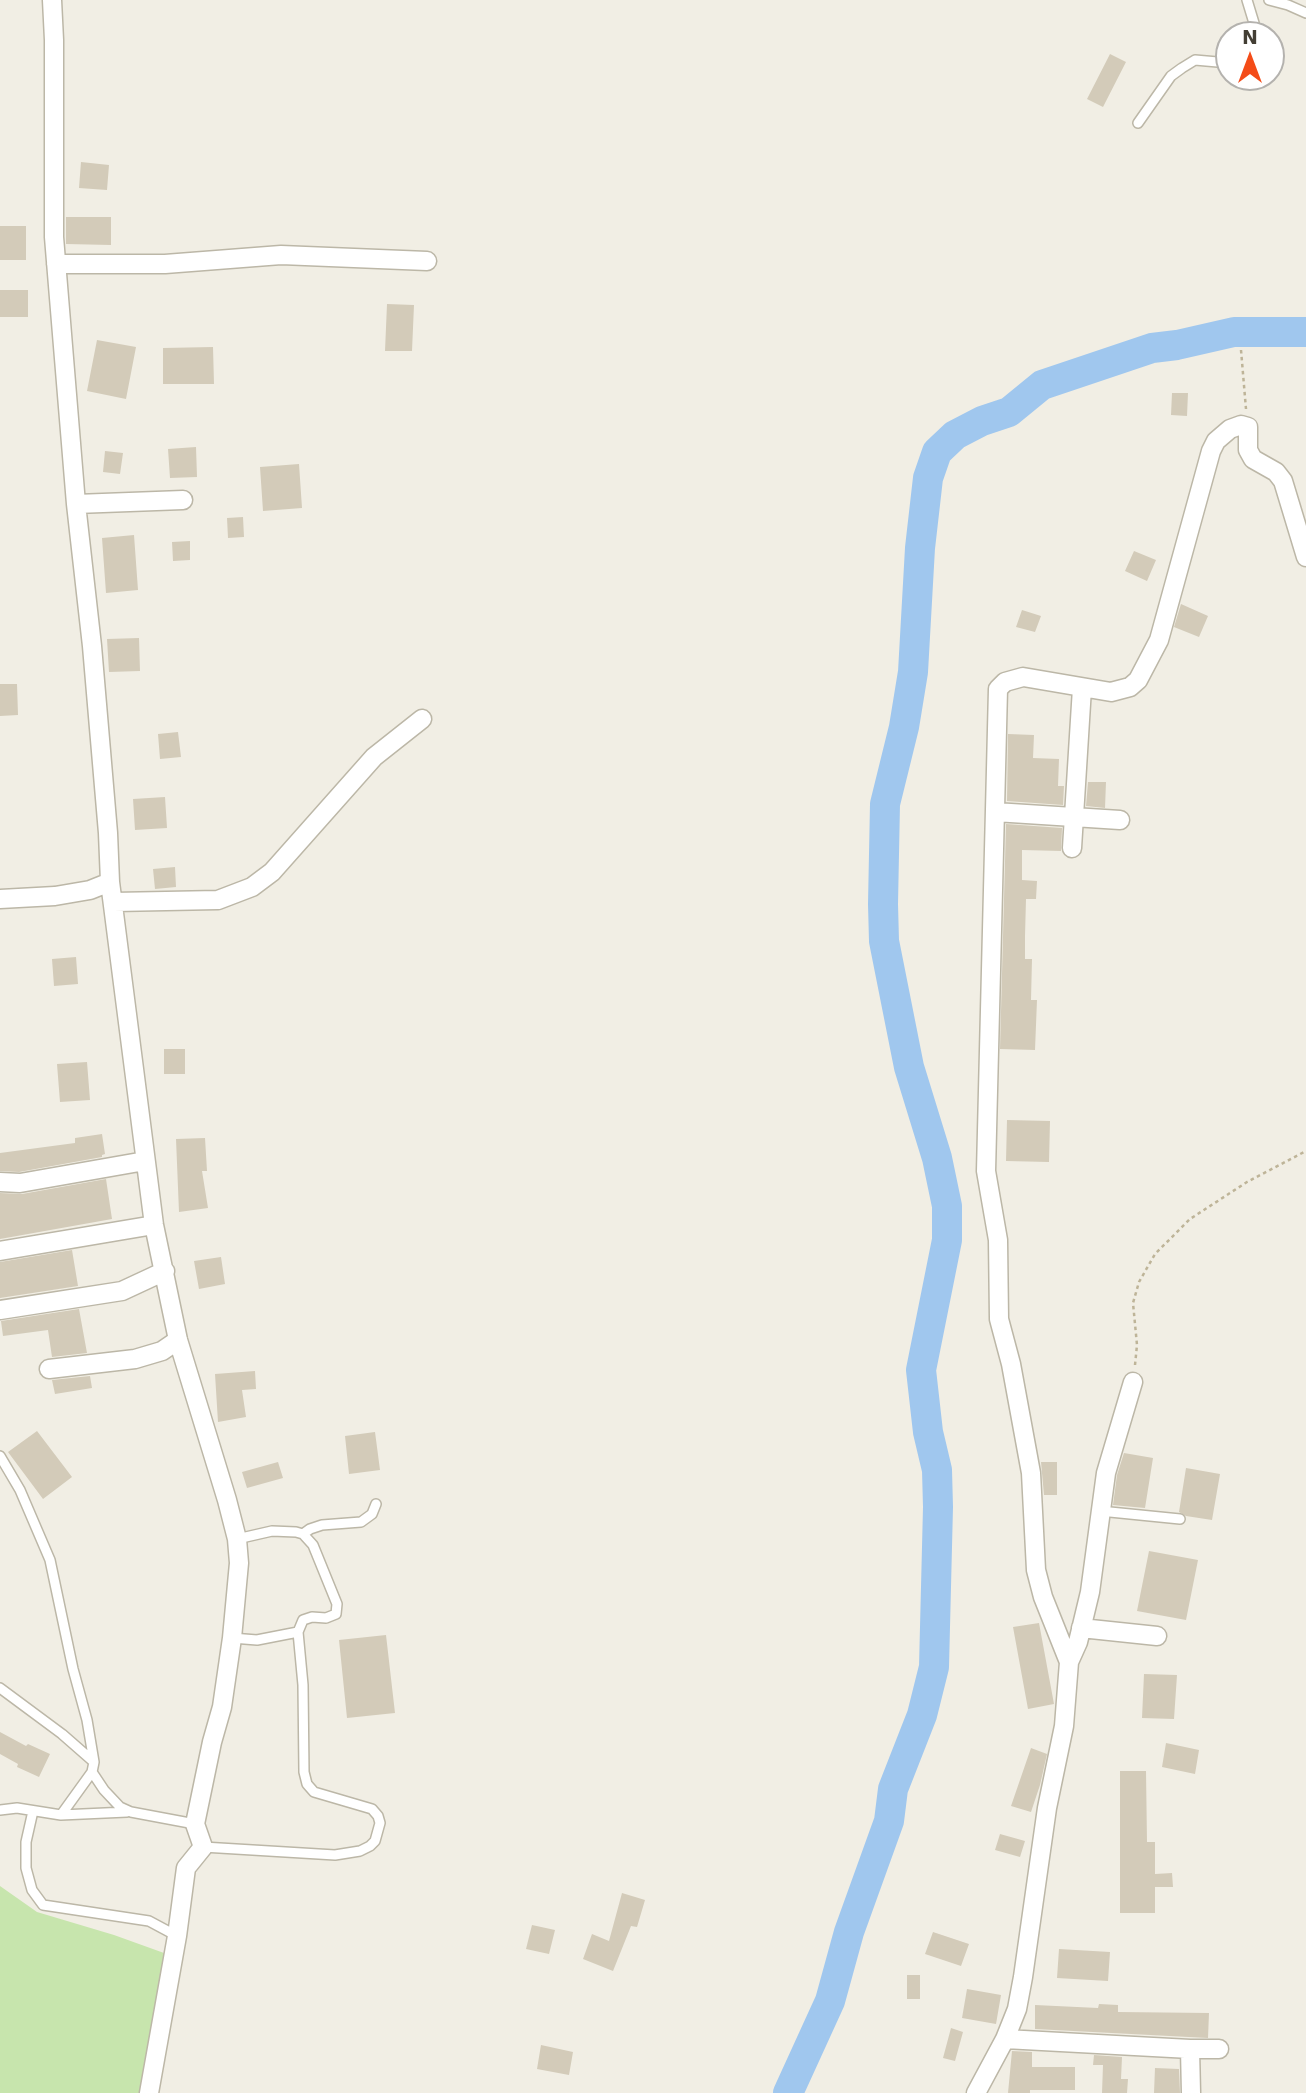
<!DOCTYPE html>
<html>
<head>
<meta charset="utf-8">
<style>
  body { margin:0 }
  #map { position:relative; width:1306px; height:2093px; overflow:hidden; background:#f1eee4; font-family:"DejaVu Sans",sans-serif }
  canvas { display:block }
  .north { position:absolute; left:1215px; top:21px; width:70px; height:70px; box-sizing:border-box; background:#fff; border:2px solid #b4b2ae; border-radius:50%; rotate:0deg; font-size:19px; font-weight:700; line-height:28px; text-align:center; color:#433e34 }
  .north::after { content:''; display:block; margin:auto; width:24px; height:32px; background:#f44c18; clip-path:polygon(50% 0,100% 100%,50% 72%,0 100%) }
</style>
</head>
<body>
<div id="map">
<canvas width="1306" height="2093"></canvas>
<div class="north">N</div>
</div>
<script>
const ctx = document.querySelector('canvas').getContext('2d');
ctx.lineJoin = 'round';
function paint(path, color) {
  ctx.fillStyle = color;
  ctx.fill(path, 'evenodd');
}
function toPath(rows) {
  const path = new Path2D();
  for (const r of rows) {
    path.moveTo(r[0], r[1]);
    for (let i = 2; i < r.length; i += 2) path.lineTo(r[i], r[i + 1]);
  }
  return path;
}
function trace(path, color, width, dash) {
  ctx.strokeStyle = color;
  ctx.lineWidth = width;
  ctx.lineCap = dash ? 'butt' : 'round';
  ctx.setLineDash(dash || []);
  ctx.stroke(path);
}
paint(toPath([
  [0,1886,37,1912,114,1935,164,1953,143,2093,0,2093]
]), '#c7e5ad');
trace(toPath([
  [788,2093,830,2001,849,1932,889,1821,893,1789,922,1715,934,1667,938,1507,937,1470,928,1432,921,1370,947,1240,947,1206,937,1158,909,1067,884,941,883,904,885,804,904,727,913,672,920,548,928,478,937,452,955,435,982,421,1009,412,1042,385,1152,348,1177,345,1234,332,1306,332]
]), '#a0c7ee', 30);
paint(toPath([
  [1110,54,1126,62,1103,107,1087,99],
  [81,162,109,165,107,190,79,188],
  [66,217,111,217,111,245,66,244],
  [0,226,26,226,26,260,0,260],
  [0,290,28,290,28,317,0,317],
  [387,304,414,305,412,351,385,351],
  [97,340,136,347,126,399,87,391],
  [213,347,214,384,163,384,163,348],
  [1172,393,1188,393,1187,416,1171,415],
  [196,447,197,477,170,478,168,449],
  [105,451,123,453,120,474,103,472],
  [299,464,302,508,263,511,260,467],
  [243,517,244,537,228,538,227,518],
  [134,535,138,590,106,593,102,538],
  [190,541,190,560,173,561,172,542],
  [1134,551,1156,560,1147,581,1125,571],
  [1181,604,1208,616,1199,637,1174,627],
  [1022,610,1041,616,1035,632,1016,627],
  [139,638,140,671,109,672,107,639],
  [0,684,17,684,18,715,0,716],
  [178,732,181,757,160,759,158,734],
  [1008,734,1034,735,1033,758,1059,759,1058,786,1064,786,1063,805,1007,801],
  [1088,782,1106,782,1105,808,1086,806],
  [165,797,167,828,135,830,133,799],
  [1006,824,1062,828,1061,851,1022,850,1022,880,1037,881,1036,899,1026,899,1025,936,1025,959,1032,959,1031,1000,1037,1000,1035,1050,1000,1049],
  [175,867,176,887,155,889,153,869],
  [76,957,78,984,54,986,52,959],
  [164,1049,185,1049,185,1074,164,1074],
  [87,1062,90,1100,60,1102,57,1064],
  [1007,1120,1050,1121,1049,1162,1006,1161],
  [102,1134,105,1154,102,1155,102,1157,19,1172,0,1171,0,1153,75,1143,75,1138],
  [205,1138,207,1171,202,1171,208,1208,179,1212,176,1139],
  [106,1179,112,1219,0,1239,0,1193,22,1194],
  [72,1250,78,1286,0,1298,0,1262],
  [221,1257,225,1284,199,1289,194,1261],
  [79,1309,87,1353,52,1357,48,1330,3,1336,1,1321],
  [255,1371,256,1389,242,1390,246,1417,218,1422,215,1374],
  [90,1376,92,1388,55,1394,52,1380],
  [37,1431,72,1477,43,1499,8,1452],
  [375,1432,380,1470,349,1474,345,1436],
  [1124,1453,1153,1458,1145,1508,1113,1505,1117,1475],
  [278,1462,283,1478,247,1488,242,1472],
  [1041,1462,1057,1462,1057,1495,1044,1495],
  [1186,1468,1220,1474,1212,1520,1186,1516,1179,1512],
  [1149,1551,1198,1560,1186,1620,1137,1611],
  [1039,1623,1054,1704,1028,1709,1013,1627],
  [386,1635,395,1713,347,1718,339,1640],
  [1144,1674,1177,1675,1174,1719,1142,1718],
  [0,1732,26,1746,28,1744,50,1754,39,1777,17,1767,18,1764,0,1754],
  [1166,1743,1199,1750,1195,1774,1162,1767],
  [1031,1748,1047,1754,1040,1785,1031,1812,1011,1806],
  [1120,1771,1146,1771,1147,1842,1155,1842,1155,1874,1172,1873,1173,1887,1155,1887,1155,1913,1120,1913],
  [1000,1834,1025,1841,1020,1857,995,1850],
  [622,1893,645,1900,637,1927,631,1926,613,1971,583,1959,592,1934,609,1941],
  [532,1925,555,1930,549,1954,526,1949],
  [933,1932,969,1944,961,1966,925,1954],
  [1059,1949,1110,1952,1108,1981,1057,1978],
  [907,1975,920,1975,920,1999,907,1999],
  [967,1989,1001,1995,996,2024,962,2018],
  [1099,2004,1118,2005,1118,2012,1209,2013,1208,2038,1035,2029,1035,2005,1098,2008],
  [951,2028,963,2032,955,2061,943,2058],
  [541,2045,573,2052,569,2075,537,2069],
  [1012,2051,1032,2052,1032,2067,1075,2067,1075,2090,1030,2090,1030,2093,1008,2093],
  [1094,2055,1122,2057,1121,2079,1128,2079,1127,2093,1102,2093,1103,2065,1093,2065],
  [1155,2068,1179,2069,1180,2093,1154,2093]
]), '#d3cbb9');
const lane = toPath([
  [1247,0,1254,23,1254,35],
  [1269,0,1288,5,1306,13],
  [1138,123,1171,76,1182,68,1195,60,1229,63],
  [0,1456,20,1490,50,1560,73,1669,87,1720,94,1762],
  [1100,1511,1180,1519],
  [303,1534,310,1529,322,1525,361,1522,372,1514,376,1504],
  [232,1638,257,1640,298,1632],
  [0,1688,62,1734,94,1762,92,1772,104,1790,120,1807,131,1812,195,1824],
  [0,1810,17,1808,61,1815,127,1812],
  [33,1811,26,1842,26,1868,32,1890,43,1905,149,1921,177,1936],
  [61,1815,92,1772],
  [203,1847,335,1855,360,1851,370,1846,375,1841,380,1823,378,1816,372,1809,314,1792,307,1784,304,1772,303,1685,298,1632,303,1620,312,1617,326,1618,336,1614,337,1604,313,1545,303,1534,296,1532,272,1531,237,1539]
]);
const street = toPath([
  [52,0,54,40,54,237,76,504,92,646,108,833,110,882,154,1225,178,1340,227,1500,237,1539,239,1563,232,1638,222,1707,212,1742,195,1824,203,1847,186,1868,177,1936,149,2093],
  [56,264,165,264,281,255,427,261],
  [76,504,183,500],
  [995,812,1120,820],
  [1072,848,1082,688],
  [0,899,55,896,90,890,110,882],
  [114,902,218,900,252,887,272,872,374,757,422,719],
  [0,1182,20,1183,145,1161],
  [0,1251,154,1225],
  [0,1310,122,1291,165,1271],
  [49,1369,135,1359,162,1351,178,1340],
  [1081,1628,1157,1636],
  [1069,1662,1078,1642,1090,1592,1106,1473,1133,1382],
  [1005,2039,1190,2049,1191,2093],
  [1190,2049,1219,2049],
  [976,2093,1005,2039,1017,2009,1023,1977,1047,1808,1064,1726,1069,1662,1043,1597,1036,1570,1031,1473,1011,1364,999,1319,998,1240,986,1171,998,689,1005,682,1023,677,1111,692,1130,687,1138,680,1159,640,1211,451,1216,441,1230,429,1241,425,1248,427,1248,450,1253,459,1276,472,1283,481,1306,557]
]);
trace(lane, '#bcb7a7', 12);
trace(street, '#bcb7a7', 21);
trace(toPath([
  [1241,350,1246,409],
  [1135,1365,1137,1345,1133,1303,1139,1282,1155,1254,1190,1219,1247,1182,1306,1151]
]), '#beb498', 2.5, [3.5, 3.5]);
trace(lane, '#fff', 9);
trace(street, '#fff', 18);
</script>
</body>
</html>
